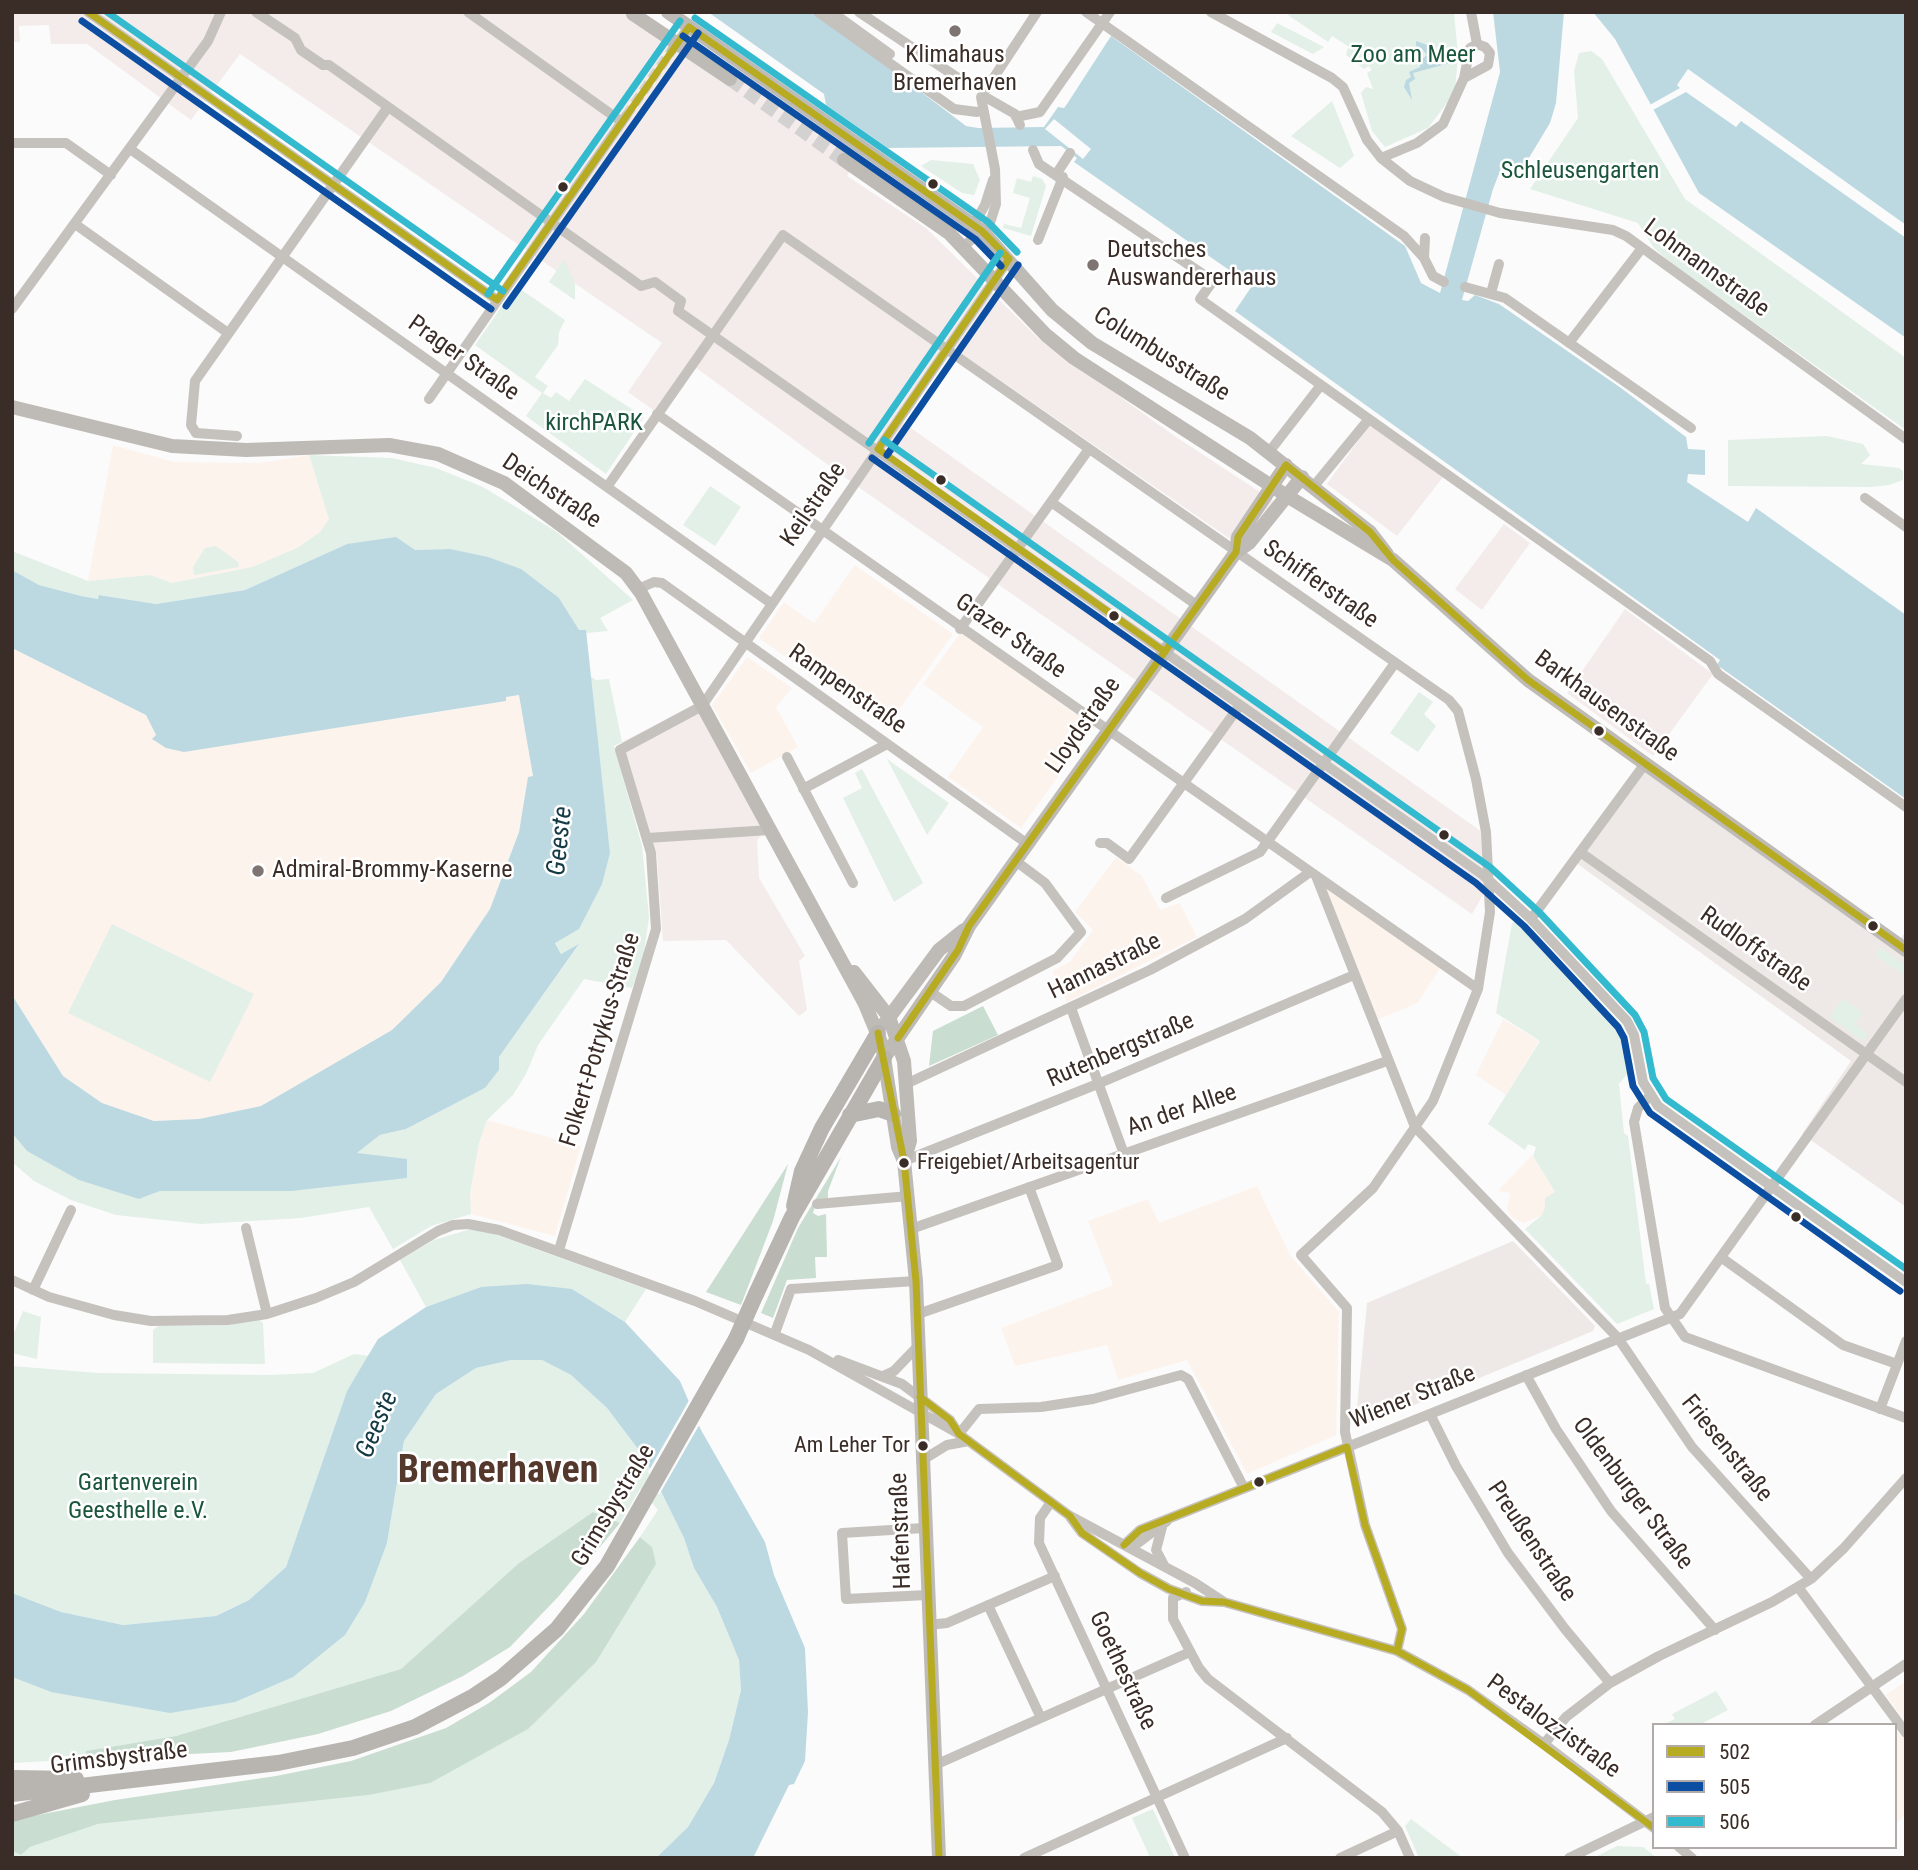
<!DOCTYPE html>
<html>
<head>
<meta charset="utf-8">
<style>
  body { margin:0 }
  #map { position:relative; width:1918px; height:1870px; overflow:hidden; background:#fbfbfb; font-family:"Roboto Condensed",sans-serif }
  canvas { display:block }
  .frame { position:absolute; inset:0; border:14px solid #3a2c26; pointer-events:none }
  .legend { position:absolute; left:1652px; top:1723px; width:245px; height:126px; box-sizing:border-box; background:#fff; border:2px solid #b0aba8; margin:0; padding:9px 12px; list-style:none; font-size:21px; color:#3a2c26 }
  .legend li { display:flex; align-items:center; gap:14px; height:35px }
  .legend b { width:35px; border:2px solid #b0aba8 }
</style>
</head>
<body>
<div id="map">
<canvas width="1918" height="1870"></canvas>
<div class="frame"></div>
<ul class="legend">
<li><b style="height:9px;background:#b7ab22"></b>502</li>
<li><b style="height:9px;background:#0b4ea2"></b>505</li>
<li><b style="height:9px;background:#34bacf"></b>506</li>
</ul>
</div>
<script>
const ctx = document.querySelector('canvas').getContext('2d');
ctx.lineJoin = 'round';
function paint(path, color) {
  ctx.fillStyle = color;
  ctx.fill(path, 'evenodd');
}
function toPath(rows) {
  const path = new Path2D();
  for (const r of rows) {
    path.moveTo(r[0], r[1]);
    for (let i = 2; i < r.length; i += 2) path.lineTo(r[i], r[i + 1]);
  }
  return path;
}
function trace(path, color, width, dash) {
  ctx.strokeStyle = color;
  ctx.lineWidth = width;
  ctx.lineCap = dash ? 'butt' : 'round';
  ctx.setLineDash(dash || []);
  ctx.stroke(path);
}
function write(font, color, halo, rows, align = 'center') {
  ctx.font = font + ' "Roboto Condensed",sans-serif';
  ctx.lineWidth = 5;
  ctx.setLineDash([]);
  ctx.textBaseline = 'middle';
  ctx.strokeStyle = halo;
  ctx.fillStyle = color;
  for (const [text, x, y, turn = 0] of rows) {
    ctx.save();
    ctx.translate(x, y);
    ctx.rotate((+turn || 0) * Math.PI / 180);
    ctx.textAlign = isNaN(turn) ? turn : align;
    if (halo) ctx.strokeText(text, 0, 0);
    ctx.fillText(text, 0, 0);
    ctx.restore();
  }
}
paint(toPath([
  [12,12,640,12,723,80,736,63,862,153,847,176,926,228,1038,338,1176,437,1283,507,1249,552,952,347,901,421,1482,832,1486,890,1472,914,854,484,691,364,656,412,628,392,662,343,240,54,191,120,87,44,51,44,49,25,19,26,20,42,12,42],
  [1371,423,1443,477,1397,536,1327,484],
  [1504,524,1530,543,1482,610,1455,589],
  [1625,609,1713,674,1653,756,1567,693],
  [695,704,766,830,757,840,759,878,805,956,799,961,807,1010,799,1016,726,940,663,941,657,856,622,742]
]), '#f4ebeb');
paint(toPath([
  [1640,767,1893,949,1906,931,1906,1207,1802,1134,1851,1061,1572,860],
  [1513,1241,1595,1326,1593,1331,1368,1424,1356,1418,1367,1303]
]), '#eee9e7');
paint(toPath([
  [113,445,174,462,260,463,309,455,330,519,320,532,297,548,252,567,172,583,150,575,88,581],
  [855,565,953,634,886,728,759,638,784,602,814,623],
  [961,632,1094,727,1021,828,948,777,983,727,923,684],
  [12,648,146,715,156,735,153,739,403,718,505,701,505,697,520,695,533,776,528,778,519,832,490,910,441,982,392,1030,261,1106,199,1119,154,1121,102,1103,63,1076,12,995],
  [747,657,792,688,776,707,798,747,751,773,712,705],
  [1116,857,1142,876,1160,910,1180,903,1197,937,1067,1002,1052,971,1070,962,1093,930,1075,912],
  [1322,883,1440,968,1418,1003,1376,1020],
  [1503,1019,1539,1041,1506,1095,1476,1075],
  [487,1120,581,1146,555,1236,471,1214,470,1194,479,1143],
  [1532,1155,1555,1192,1541,1216,1523,1223,1513,1218,1507,1210,1510,1193,1498,1191],
  [1257,1186,1290,1255,1339,1312,1336,1435,1247,1474,1187,1360,1118,1380,1107,1345,1015,1366,1001,1328,1113,1285,1088,1221,1148,1199,1159,1223],
  [1906,1681,1906,1723,1886,1695],
  [1895,1729,1906,1741,1906,1812,1897,1823]
]), '#fdf3ed');
paint(toPath([
  [1290,12,1454,12,1458,55,1455,92,1428,128,1385,147,1372,131,1361,93,1366,87,1373,89,1367,73,1372,70,1369,66,1364,69,1346,55,1348,48,1351,48,1332,36,1328,42,1288,15],
  [1277,23,1324,47,1313,54,1271,32],
  [1591,51,1602,59,1685,199,1906,358,1906,430,1671,263,1654,248,1638,223,1530,189,1578,118,1574,71,1579,53],
  [1332,101,1354,156,1340,168,1291,136],
  [931,160,973,164,980,180,974,195,962,193,921,166],
  [1033,176,1042,179,1046,186,1031,236,1003,228,1004,224,1021,228,1030,198,1013,193,1017,178,1031,182],
  [564,259,575,284,575,300,549,282],
  [516,286,565,320,559,332,558,345,535,377,548,386,543,393,551,398,556,392,569,401,585,379,644,417,606,474,526,416,542,393,475,345],
  [1827,436,1863,444,1870,455,1861,464,1899,468,1903,471,1903,480,1889,485,1871,487,1728,486,1728,440],
  [309,455,392,458,436,468,483,487,557,532,633,600,600,618,608,631,586,633,585,630,579,631,559,598,450,549,415,550,347,544,245,590,156,604,100,595,99,599,81,596,39,585,12,570,12,551,88,581,150,575,172,583,252,567,297,548,320,532,329,519],
  [710,486,741,507,715,546,683,525],
  [216,546,238,562,239,567,194,575,193,567,205,548],
  [590,676,596,680,609,679,622,742,614,746,642,846,649,917,643,960,632,988,584,979,538,1045,526,1074,513,1095,487,1120,479,1143,470,1194,471,1214,431,1226,393,1249,369,1207,301,1218,201,1224,116,1215,71,1200,34,1181,12,1162,12,1133,27,1151,139,1199,160,1191,222,1189,356,1154,380,1135,406,1129,485,1088,499,1070,499,1057,578,946,561,954,555,942,610,853],
  [1419,692,1433,702,1424,714,1436,726,1418,752,1390,733],
  [887,759,949,803,927,835],
  [862,769,923,883,894,902,843,798,862,788,855,773],
  [1516,922,1618,1029,1626,1045,1628,1073,1619,1084,1622,1114,1624,1133,1628,1136,1646,1284,1649,1284,1654,1309,1617,1324,1525,1229,1541,1216,1545,1208,1545,1198,1555,1192,1533,1156,1536,1147,1528,1144,1525,1150,1488,1124,1540,1041,1496,1013,1512,923],
  [112,924,254,994,210,1082,68,1013],
  [1880,947,1906,966,1906,977,1875,955],
  [1843,999,1863,1013,1855,1024,1868,1034,1863,1041,1829,1017],
  [471,1229,483,1230,646,1289,625,1322,572,1289,481,1287,426,1307,400,1260,434,1240],
  [23,1311,41,1317,37,1359,12,1353,12,1338],
  [258,1318,263,1323,265,1364,153,1363,153,1330,158,1326,230,1325],
  [354,1354,370,1356,347,1391,286,1567,249,1600,216,1616,123,1625,61,1612,12,1593,12,1366,98,1373,269,1375,313,1373],
  [511,1360,542,1360,571,1375,607,1408,644,1457,684,1538,694,1568,717,1607,739,1660,741,1690,729,1740,714,1783,688,1827,656,1858,12,1858,12,1851,21,1855,30,1847,98,1824,369,1795,430,1783,652,1547,640,1537,658,1510,640,1489,620,1523,593,1512,519,1563,401,1669,176,1736,87,1751,87,1759,12,1763,12,1677,51,1692,387,1543,404,1441,436,1394,476,1368],
  [1716,1691,1728,1710,1699,1725,1662,1725,1675,1719,1672,1714],
  [1153,1809,1175,1858,1145,1858,1149,1855,1132,1818],
  [1411,1819,1463,1858,1419,1858,1405,1826],
  [1617,1846,1643,1847,1657,1858,1593,1858]
]), '#e2f0e8');
paint(toPath([
  [983,1006,998,1035,929,1066,933,1031],
  [841,1157,828,1191,828,1200,816,1203,813,1213,818,1216,826,1214,827,1257,815,1257,816,1278,787,1280,773,1318,761,1313,798,1228],
  [788,1164,773,1221,741,1305,706,1292],
  [593,1512,620,1523,558,1597,510,1647,463,1676,391,1711,318,1734,231,1752,87,1759,86,1751,176,1736,401,1669,519,1563],
  [640,1537,652,1547,656,1564,596,1662,528,1729,430,1783,369,1795,98,1824,30,1847,21,1855,12,1851,12,1820,115,1800,276,1776,351,1761,446,1728,489,1703,531,1672,584,1614]
]), '#c9ddd1');
paint(toPath([
  [708,12,816,12,966,126,978,128,1044,127,1058,107,1064,108,1067,104,1111,36,1405,246,1421,283,1440,293,1500,72,1493,12,1564,12,1556,103,1550,123,1521,171,1502,166,1493,189,1462,300,1468,301,1475,295,1499,304,1621,388,1686,437,1688,449,1705,450,1705,475,1688,474,1687,482,1748,522,1756,508,1906,615,1906,799,1717,665,1720,660,1235,311,1252,286,1074,162,1077,158,1061,146,888,148,826,105,824,94],
  [1593,12,1906,12,1906,338,1699,193,1615,39],
  [1416,41,1430,46,1435,60,1440,60,1442,55,1451,56,1450,63,1413,73,1415,79,1409,83,1412,100,1404,87,1406,80,1411,77,1409,72,1420,67,1420,61,1427,55,1423,50,1416,52],
  [396,537,415,550,450,549,488,557,521,569,559,598,579,630,586,630,610,853,602,884,579,929,555,943,561,954,579,944,499,1057,499,1070,485,1088,406,1129,380,1135,357,1153,407,1159,407,1178,291,1191,160,1191,139,1199,79,1180,27,1151,12,1133,12,995,63,1076,102,1103,154,1121,199,1119,261,1106,392,1030,441,982,490,909,519,832,528,777,533,776,519,695,506,697,506,701,184,752,166,748,152,739,156,735,146,715,12,648,12,570,39,585,81,596,98,599,99,595,156,604,245,590,347,544],
  [527,1284,572,1289,625,1322,680,1381,701,1430,765,1542,774,1575,805,1648,808,1712,805,1761,794,1784,789,1785,753,1858,656,1858,688,1827,714,1783,729,1740,741,1690,739,1660,717,1607,694,1568,684,1538,644,1457,607,1408,571,1375,542,1360,511,1360,476,1368,436,1394,404,1441,387,1543,365,1602,345,1635,293,1677,235,1702,170,1713,51,1692,12,1677,12,1593,61,1612,123,1625,216,1616,249,1600,286,1567,347,1391,378,1339,426,1307,481,1287]
]), '#bcd9e2');
paint(toPath([
  [1688,69,1906,225,1906,238,1741,121,1736,127,1686,92,1651,111,1648,106,1680,88,1677,85],
  [1054,119,1091,149,1083,159,1045,129],
  [691,1397,701,1422,659,1495,648,1472]
]), '#fbfbfb');
trace(toPath([
  [626,116,672,50]
]), '#d4d2d0', 10, [10, 5]);
trace(toPath([
  [730,79,844,160]
]), '#d4d2d0', 14, [14, 7]);
trace(toPath([
  [88,12,497,300],
  [256,12,295,38,301,50,323,65,329,65,641,286,655,282,681,301,678,311,1483,875,1531,919,1627,1021,1634,1035,1643,1082,1658,1106,1906,1282],
  [468,12,622,122],
  [818,12,954,109,977,112],
  [832,12,890,54],
  [859,12,958,78],
  [1086,12,1404,236,1424,258,1433,276,1444,282],
  [1211,12,1332,78,1343,87,1367,140,1381,158,1410,181,1444,197,1500,213,1613,230,1626,236,1906,439],
  [1471,12,1477,44],
  [672,50,689,27],
  [987,98,1015,114,1020,125],
  [1016,117,1040,112,1110,12],
  [12,143,66,143,111,175],
  [130,149,772,604],
  [1033,150,1039,164,1213,281,1200,299,1710,661,1718,674,1906,807],
  [1381,158,1417,143,1443,124,1464,78,1470,48,1477,44,1485,47,1490,53,1488,65,1464,78],
  [1057,173,1070,153],
  [75,224,228,333],
  [971,229,985,205,993,180],
  [1038,240,1063,177],
  [962,248,990,223,996,204,995,169,981,97,1037,12],
  [1424,258,1425,238],
  [1465,287,1505,298,1691,428],
  [1491,293,1499,264],
  [12,309,208,41,221,12],
  [1569,343,1642,248],
  [429,399,626,116],
  [657,414,1478,989],
  [237,436,196,433,191,425,195,381,388,107],
  [1269,452,1321,385],
  [1314,486,1369,419],
  [607,487,783,235,1449,700,1458,711,1476,779,1486,832,1490,912,1478,989,1433,1101,1373,1188,1301,1255,1347,1308,1345,1432,1365,1525,1402,1629,1397,1651],
  [1865,498,1906,527],
  [1051,502,1198,606],
  [638,589,654,582,662,583,1029,845],
  [960,629,1089,449],
  [787,757,853,883],
  [803,789,887,744],
  [647,838,770,830],
  [1100,843,1107,843,1129,859,1240,705],
  [1580,852,1906,1082],
  [1316,876,1415,1127,1618,1338,1692,1447,1811,1579],
  [1166,898,1260,852,1395,663],
  [1531,919,1644,765],
  [929,991,951,1006,964,1006,1057,958,1081,932,1045,883,1017,862],
  [1071,1008,1124,1154],
  [908,1083,1150,970,1245,919,1310,872],
  [1649,1097,1638,1108,1634,1122,1665,1308,1685,1337,1906,1418],
  [904,1161,1100,1083,1354,975],
  [817,1204,909,1196],
  [246,1228,267,1314],
  [911,1229,1387,1061],
  [559,1250,656,929,651,853,620,750,702,706,1009,259],
  [1722,1258,1843,1345,1897,1364],
  [12,1280,49,1297,114,1315,151,1321,228,1320,267,1314,316,1298,354,1282,438,1231,453,1225,468,1224,499,1230,695,1301,809,1350,959,1434,1070,1516,1195,1583,1224,1602],
  [33,1290,71,1210],
  [918,1314,1058,1265,1029,1187],
  [775,1333,791,1289,916,1281],
  [838,1360,902,1384,950,1420,959,1434],
  [1526,1375,1556,1429,1611,1511,1715,1630],
  [883,1376,894,1371,919,1345],
  [1880,1409,1906,1341],
  [1430,1414,1456,1466,1508,1553,1565,1629,1610,1683],
  [959,1434,979,1409,1041,1407,1093,1399,1181,1375,1188,1379,1244,1488],
  [921,1461,947,1445,969,1441],
  [1051,1502,1040,1518,1039,1543,1185,1858],
  [1070,1517,1082,1533,1140,1573,1169,1589,1202,1601,1224,1602,1397,1651,1437,1673,1468,1690,1544,1744,1654,1828],
  [1162,1527,1156,1550,1165,1567],
  [924,1528,842,1533,846,1599,927,1595],
  [1124,1545,1140,1530,1680,1314,1906,999],
  [1125,1545,1138,1543,1167,1521],
  [1798,1587,1906,1733],
  [1186,1592,1173,1598,1173,1619,1199,1668,1208,1679,1382,1812,1398,1831,1410,1858],
  [988,1605,1041,1718],
  [928,1625,947,1623,1055,1576],
  [1815,1725,1906,1664],
  [1544,1744,1566,1717,1610,1683,1659,1656,1772,1602,1811,1579,1844,1548,1906,1478],
  [935,1765,1190,1652],
  [1679,1847,1692,1858],
  [1024,1858,1287,1738],
  [1340,1858,1398,1831],
  [1569,1858,1654,1817]
]), '#c5c2be', 10);
trace(toPath([
  [668,12,982,231,1052,310,1092,343,1250,438,1370,532,1387,554],
  [633,14,730,79],
  [844,160,949,233,1046,335,1074,358,1287,496,1393,560,1528,680,1906,950],
  [12,407,172,446,246,450,389,445,438,454,504,483,626,573,641,593,865,1004,882,1045,898,1147,904,1161,916,1281,939,1858],
  [1236,552,1238,537,1286,465],
  [854,972,889,1017,904,1061,910,1141,904,1161],
  [885,1023,939,950,964,930],
  [884,1058,954,956,969,926,1236,552,1249,543,1302,477]
]), '#bebab6', 14);
trace(toPath([
  [850,1115,879,1109,893,1114],
  [794,1206,802,1171,822,1128,878,1033],
  [756,1294,792,1217,884,1058],
  [12,1778,76,1779],
  [12,1794,278,1763,353,1748,415,1727,474,1696,501,1678,557,1629,607,1566,736,1339],
  [12,1814,82,1794]
]), '#b8b4b0', 16);
trace(toPath([
  [736,1339,756,1294]
]), '#b8b4b0', 16);
trace(toPath([
  [88,12,497,300],
  [689,27,982,231,1009,259],
  [497,300,689,27],
  [878,449,1165,652],
  [878,449,1009,259],
  [878,1033,904,1161,916,1281,939,1858],
  [898,1038,958,950,969,926,1236,552,1238,537,1286,465,1370,532,1393,560,1528,680,1906,950],
  [920,1397,950,1420,959,1434,1070,1516,1082,1533,1140,1573,1169,1589,1202,1601,1224,1602,1397,1651,1468,1690,1654,1828],
  [1347,1447,1365,1525,1402,1629,1397,1651],
  [1124,1545,1140,1530,1347,1447]
]), '#b7ab22', 7);
trace(toPath([
  [82,21,491,309],
  [683,36,975,239,1001,266],
  [506,306,698,33],
  [887,455,1018,265],
  [872,458,1476,883,1524,926,1618,1027,1624,1038,1633,1086,1650,1113,1900,1291]
]), '#0b4ea2', 7);
trace(toPath([
  [107,12,503,291],
  [695,18,988,222,1017,252],
  [488,294,680,21],
  [884,440,1490,867,1539,912,1635,1015,1644,1032,1653,1078,1666,1099,1906,1269],
  [869,443,1000,253]
]), '#34bacf', 7);
for (const [x, y, r, color] of [
  [955,31,7,"#7e7471"],
  [933,184,6,"#3a2c26"],
  [563,187,6,"#3a2c26"],
  [1093,265,7,"#7e7471"],
  [941,480,6,"#3a2c26"],
  [1114,616,6,"#3a2c26"],
  [1599,731,6,"#3a2c26"],
  [1444,835,6,"#3a2c26"],
  [258,871,7,"#7e7471"],
  [1873,926,6,"#3a2c26"],
  [904,1163,6,"#3a2c26"],
  [1796,1217,6,"#3a2c26"],
  [923,1446,6,"#3a2c26"],
  [1259,1482,6,"#3a2c26"]
]) {
  const dot = new Path2D();
  dot.arc(x, y, r, 0, 2 * Math.PI);
  ctx.fillStyle = color;
  ctx.fill(dot);
  trace(dot, '#fff', 2.5);
}
write('22px', '#3a2c26', '#fff', [
  ["Freigebiet/Arbeitsagentur",917,1163],
  ["Am Leher Tor",910,1446,"right"]
], 'left');
write('24px', '#3a2c26', '#fff', [
  ["Klimahaus",955,56,"center"],
  ["Bremerhaven",955,84,"center"],
  ["Deutsches",1107,251],
  ["Auswandererhaus",1107,279],
  ["Admiral-Brommy-Kaserne",272,871]
], 'left');
write('24px', '#1a563b', '#fff', [
  ["Zoo am Meer",1413,56],
  ["Schleusengarten",1580,172],
  ["kirchPARK",594,424],
  ["Gartenverein",138,1484],
  ["Geesthelle e.V.",138,1512]
]);
write('24px', '#3a2c26', '#fff', [
  ["Lohmannstraße",1706,269,36],
  ["Columbusstraße",1161,355,32],
  ["Prager Straße",463,359,35],
  ["Deichstraße",551,492,34],
  ["Keilstraße",814,505,-56],
  ["Schifferstraße",1320,585,35],
  ["Grazer Straße",1010,637,35],
  ["Rampenstraße",847,690,35],
  ["Barkhausenstraße",1606,707,36],
  ["Lloydstraße",1084,726,-55],
  ["Rudloffstraße",1755,950,35],
  ["Hannastraße",1105,967,-26],
  ["Folkert-Potrykus-Straße",601,1040,-73],
  ["Rutenbergstraße",1121,1051,-23],
  ["An der Allee",1182,1111,-19],
  ["Wiener Straße",1413,1398,-22],
  ["Friesenstraße",1726,1449,51],
  ["Oldenburger Straße",1632,1494,53],
  ["Grimsbystraße",614,1506,-59],
  ["Hafenstraße",902,1531,-92],
  ["Preußenstraße",1531,1542,56],
  ["Goethestraße",1122,1671,65],
  ["Pestalozzistraße",1553,1727,36],
  ["Grimsbystraße",119,1759,-7]
]);
write('italic 26px', '#143b45', '#fff', [
  ["Geeste",561,841,-84],
  ["Geeste",378,1425,-67]
]);
write('bold 38px', '#55382c', '#fff', [
  ["Bremerhaven",498,1472]
]);
</script>
</body>
</html>
